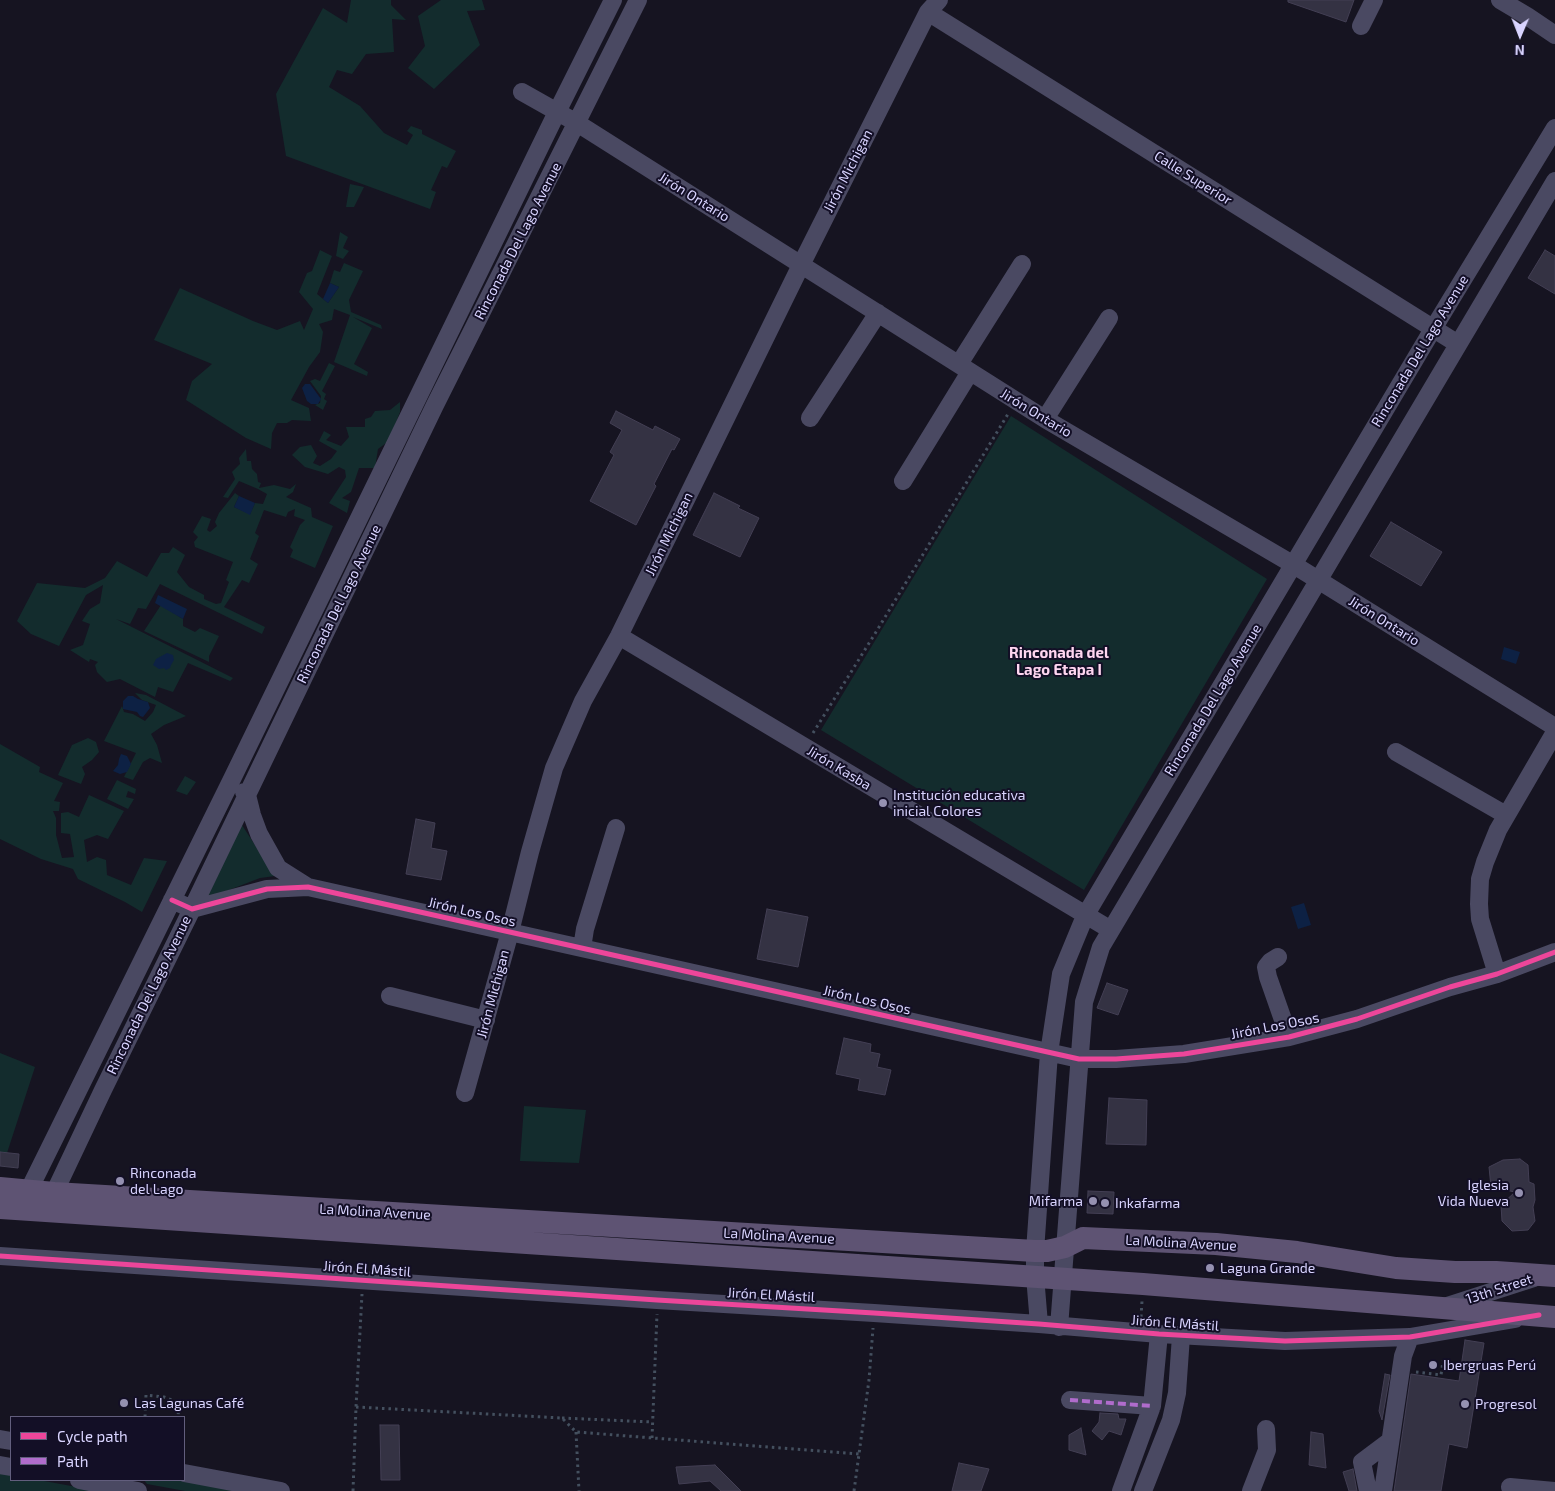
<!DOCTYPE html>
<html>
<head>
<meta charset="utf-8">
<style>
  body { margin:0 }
  #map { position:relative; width:1555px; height:1491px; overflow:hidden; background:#161421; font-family:"Exo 2",sans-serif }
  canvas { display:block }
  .legend { position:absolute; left:10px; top:1416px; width:175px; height:65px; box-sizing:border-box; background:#130f26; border:1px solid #625e7d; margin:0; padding:6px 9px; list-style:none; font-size:15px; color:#d9d4ff }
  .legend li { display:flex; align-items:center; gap:10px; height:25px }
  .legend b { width:25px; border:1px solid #625e7d }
  .north { position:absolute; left:1495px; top:10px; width:50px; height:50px; -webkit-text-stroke:4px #130f26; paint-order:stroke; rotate:181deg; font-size:14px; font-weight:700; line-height:20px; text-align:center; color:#d9d4ff }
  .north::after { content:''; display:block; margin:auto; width:18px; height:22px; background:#d9d4ff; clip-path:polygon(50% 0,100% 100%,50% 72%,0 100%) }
</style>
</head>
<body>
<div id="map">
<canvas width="1555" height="1491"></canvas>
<ul class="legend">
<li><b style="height:6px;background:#ed469a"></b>Cycle path</li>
<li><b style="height:6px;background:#b06ccc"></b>Path</li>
</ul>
<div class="north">N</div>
</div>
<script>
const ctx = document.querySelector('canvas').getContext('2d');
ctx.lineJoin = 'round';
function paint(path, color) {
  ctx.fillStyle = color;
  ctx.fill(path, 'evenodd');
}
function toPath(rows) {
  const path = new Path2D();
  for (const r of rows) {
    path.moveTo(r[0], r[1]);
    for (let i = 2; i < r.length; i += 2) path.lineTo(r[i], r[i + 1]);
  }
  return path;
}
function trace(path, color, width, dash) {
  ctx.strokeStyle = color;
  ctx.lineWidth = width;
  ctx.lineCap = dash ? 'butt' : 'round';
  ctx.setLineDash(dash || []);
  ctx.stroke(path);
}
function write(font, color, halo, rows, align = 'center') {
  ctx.font = font + ' "Exo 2",sans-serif';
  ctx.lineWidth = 4;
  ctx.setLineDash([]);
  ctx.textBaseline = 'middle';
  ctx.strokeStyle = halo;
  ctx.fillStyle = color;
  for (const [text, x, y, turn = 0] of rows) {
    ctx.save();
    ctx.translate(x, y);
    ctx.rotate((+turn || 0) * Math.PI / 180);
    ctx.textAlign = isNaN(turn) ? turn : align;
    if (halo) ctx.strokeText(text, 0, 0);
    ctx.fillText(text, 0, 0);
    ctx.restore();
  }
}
paint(toPath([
  [351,0,391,0,391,5,406,20,392,19,394,52,366,54,352,74,337,70,329,87,360,106,384,133,407,145,413,135,407,131,411,126,422,130,422,134,456,151,447,168,442,166,431,190,436,192,430,209,286,156,276,94,323,8,347,23],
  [441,0,482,0,485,10,467,11,480,45,434,89,408,68,425,46,418,16],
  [350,184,364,187,354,207,346,207],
  [340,232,348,237,343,248,349,251,343,259,336,256],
  [320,250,332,256,317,294,328,303,339,287,330,283,334,270,340,272,344,263,363,271,349,300,351,312,381,325,382,329,353,317,372,328,354,364,368,372,367,376,334,362,350,315,334,309,332,320,319,324,323,332,320,352,309,367,291,400,309,408,311,421,292,420,287,423,277,423,272,433,271,449,246,438,186,400,192,381,212,364,154,340,180,288,253,321,277,330,300,321,304,330,313,309,299,292,307,273,312,271],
  [329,363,335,366,322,391,326,394,324,399,327,401,323,410,315,405,320,403,321,396,310,381,315,379,320,381],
  [400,402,400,412,389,441,378,449,375,468,359,468,351,492,342,498,350,501,347,513,329,503,346,477,345,470,339,467,328,474,305,467,292,455,300,447,311,445,317,456,313,463,320,466,331,459,337,451,319,441,324,431,331,435,326,440,341,446,349,437,346,427,365,427,365,419,371,417,375,411,390,410],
  [1011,416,1267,579,1084,890,821,730],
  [246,449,247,461,251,461,252,469,257,474,258,482,261,483,259,488,274,485,290,489,296,484,293,492,286,497,311,508,312,517,333,526,315,568,290,557,293,550,290,547,300,525,305,520,294,516,295,509,288,512,286,517,264,510,255,533,259,536,250,559,258,564,249,583,242,580,224,607,265,627,262,634,160,584,146,609,138,608,130,624,116,619,233,678,230,681,188,663,173,692,158,687,155,697,120,679,107,682,97,672,95,665,98,662,90,659,89,662,70,650,83,645,90,624,82,621,90,609,100,603,103,585,86,595,59,646,31,634,17,621,37,583,85,588,105,578,117,561,147,577,161,553,169,553,173,547,185,555,177,572,189,587,204,595,204,599,216,604,221,603,229,582,226,580,233,562,195,547,194,542,198,537,193,532,202,516,211,519,207,530,210,532,217,526,215,522,219,513,235,493,239,496,234,507,250,514,255,503,263,504,267,494,258,489,239,481,228,498,223,497,235,479,232,472,240,464,239,458],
  [161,605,183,619,183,626,195,632,200,628,219,636,209,656,209,662,144,631],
  [135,693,146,695,186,716,164,725,151,734,157,745,162,763,150,758,143,762,133,780,124,777,136,753,104,741,122,706,124,712,133,714,145,721,153,712,156,705,142,700],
  [88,738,96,742,99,752,92,760,82,767,85,774,81,784,58,775,72,745],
  [0,744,40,767,39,772,63,783,54,801,60,802,59,811,53,811,56,818,56,835,62,858,74,857,70,834,61,833,61,813,68,812,79,817,89,795,124,811,108,839,97,835,84,840,87,862,97,857,106,860,107,875,131,885,144,858,167,861,142,912,125,902,78,879,73,869,41,859,0,839],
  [185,776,196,782,187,795,176,791],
  [117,780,136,789,135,794,128,791,126,797,134,799,128,809,107,799],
  [240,822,275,876,260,878,203,900],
  [0,1053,35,1067,7,1153,0,1152],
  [524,1106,586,1110,579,1163,520,1161],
  [0,1472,11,1475,11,1480,39,1480,98,1491,0,1491],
  [144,1480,184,1480,243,1491,185,1491,147,1484]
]), '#132c2d');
paint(toPath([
  [330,283,339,287,328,303,323,299],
  [305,384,310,384,321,399,318,404,311,404,307,401,302,388],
  [239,496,255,503,250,515,234,507],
  [158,595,187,609,183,619,155,603],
  [1504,647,1520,652,1516,664,1501,659],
  [167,653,173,655,174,660,171,665,170,668,166,670,164,668,159,669,153,665,156,659],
  [128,696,133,696,138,699,148,702,150,708,143,717,140,716,137,712,123,709,123,701],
  [121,754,127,756,131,764,127,772,120,774,113,771,118,765,119,759],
  [1304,903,1311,925,1298,929,1291,907]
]), '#0d2144');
const building = toPath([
  [1288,0,1354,0,1346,22,1288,2,1288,0],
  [1545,250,1555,256,1555,294,1528,278,1545,250],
  [616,411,653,430,655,426,680,439,674,450,672,449,654,484,656,486,636,525,590,501,614,455,610,452,622,430,610,423,616,411],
  [714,493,740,506,738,508,759,518,740,557,693,535,714,493],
  [1391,522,1442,552,1421,586,1370,556,1391,522],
  [416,819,435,823,431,848,447,851,441,880,406,874,416,819],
  [767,909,808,917,798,967,757,959,767,909],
  [1107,983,1128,990,1118,1015,1097,1008,1107,983],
  [844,1038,871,1044,870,1052,880,1054,877,1067,891,1070,885,1095,858,1090,860,1079,836,1074,844,1038],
  [1109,1098,1147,1100,1146,1145,1106,1144,1109,1098],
  [0,1152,19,1154,18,1168,0,1166,0,1152],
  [1520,1159,1528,1165,1529,1182,1534,1184,1535,1200,1533,1207,1535,1221,1528,1230,1512,1231,1502,1221,1501,1205,1515,1192,1491,1187,1489,1167,1503,1160,1520,1159],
  [1088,1191,1114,1192,1113,1214,1087,1213,1088,1191],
  [1465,1340,1484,1343,1467,1448,1449,1444,1441,1491,1394,1491,1411,1374,1459,1381,1465,1340],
  [1385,1374,1390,1375,1382,1420,1379,1411,1385,1374],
  [1100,1413,1118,1414,1119,1419,1126,1419,1121,1435,1109,1431,1102,1440,1092,1431,1099,1422,1100,1413],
  [380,1425,399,1425,400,1480,381,1480,380,1425],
  [1081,1428,1086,1455,1069,1450,1069,1435,1081,1428],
  [1311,1432,1323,1434,1326,1468,1309,1465,1311,1432],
  [959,1463,989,1469,981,1491,952,1491,959,1463],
  [715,1465,741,1491,721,1491,710,1481,679,1484,676,1467,715,1465],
  [1353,1469,1357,1491,1349,1491,1343,1472,1353,1469]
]);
paint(building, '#343243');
trace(building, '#433f54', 1);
trace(toPath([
  [813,733,876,632,1008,414],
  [1141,1317,1142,1301],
  [1416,1372,1441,1375,1443,1361],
  [356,1407,562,1418,576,1432,859,1454],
  [145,1417,146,1395,164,1397,179,1403,178,1417],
  [562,1418,652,1422],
  [576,1432,579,1491],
  [652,1438,657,1314],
  [353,1491,356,1407,362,1294],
  [854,1491,869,1380,873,1328]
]), '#44505f', 3, [2.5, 4]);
trace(toPath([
  [1500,0,1527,16,1555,35],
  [928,12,1458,344],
  [1361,26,1374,0],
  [522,92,577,123,1045,419,1294,565,1555,727],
  [959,364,1022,264],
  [810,418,878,313],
  [1045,419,1109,318],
  [903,481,970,372],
  [619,636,1111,930],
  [1396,752,1506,815],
  [244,792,247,795,252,815,259,834,278,868,308,887],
  [172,900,192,909,267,889,308,887,1079,1059,1116,1059,1184,1054,1289,1037,1357,1019,1450,987,1497,974,1555,952],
  [582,948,585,929,616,828],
  [1278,957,1270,962,1266,967,1268,977,1289,1037],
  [1497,974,1480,919,1479,904,1480,879,1485,862,1498,830,1555,732],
  [390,996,486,1020],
  [465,1093,510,932,530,852,554,768,583,701,619,636,801,265,928,12,939,0],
  [24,1200,232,779,557,112,613,0],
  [49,1204,103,1090,192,909,435,405,638,0],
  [0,1256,657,1300,874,1313,1039,1324,1159,1334,1285,1341,1410,1337,1515,1319],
  [1447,1306,1534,1278],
  [1039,1324,1035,1276,1035,1251,1049,1053,1061,974,1085,916,1433,329,1555,128],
  [1059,1327,1084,1002,1101,947,1555,181],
  [1070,1400,1152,1406],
  [0,1439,11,1441],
  [0,1465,11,1467],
  [184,1473,281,1491],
  [79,1480,138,1491],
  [1510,1487,1555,1491],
  [1121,1491,1152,1406,1159,1334],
  [1143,1491,1171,1420,1177,1393,1181,1336],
  [1251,1491,1267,1450,1266,1429],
  [1368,1491,1362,1462,1390,1441],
  [1383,1491,1403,1356,1410,1337]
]), '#4a4962', 18);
trace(toPath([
  [0,1188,54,1193,1035,1251,1047,1251,1065,1247,1083,1238,1216,1244,1297,1252,1396,1268,1455,1272,1496,1272,1555,1276],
  [0,1208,1143,1284,1555,1317]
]), '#5e5373', 22);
trace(toPath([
  [1070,1400,1152,1406]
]), '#b06ccc', 4, [8, 4]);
trace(toPath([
  [172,900,192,909,267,889,308,887,1079,1059,1116,1059,1184,1054,1289,1037,1357,1019,1450,987,1497,974,1555,952],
  [0,1256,657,1300,874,1313,1039,1324,1159,1334,1285,1341,1410,1337,1539,1315]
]), '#ed469a', 5);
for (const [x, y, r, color] of [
  [883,803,5,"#9591b1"],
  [120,1181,5,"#9591b1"],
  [1519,1193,5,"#9591b1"],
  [1093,1201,5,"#9591b1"],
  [1105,1203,5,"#9591b1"],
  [1210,1268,5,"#9591b1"],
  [1433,1365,5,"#9591b1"],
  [124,1403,5,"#9591b1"],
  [1465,1404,5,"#9591b1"]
]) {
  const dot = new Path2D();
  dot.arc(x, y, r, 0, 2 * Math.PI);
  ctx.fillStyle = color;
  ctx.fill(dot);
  trace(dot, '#130f26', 2);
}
write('14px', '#d9d4ff', '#130f26', [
  ["Jirón Michigan",848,171,-63],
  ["Calle Superior",1193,178,32],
  ["Jirón Ontario",694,197,32],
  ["Rinconada Del Lago Avenue",518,241,-63],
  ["Rinconada Del Lago Avenue",1420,351,-59],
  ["Jirón Ontario",1036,413,31],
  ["Jirón Michigan",669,534,-64],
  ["Rinconada Del Lago Avenue",339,604,-64],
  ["Jirón Ontario",1384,621,32],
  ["Rinconada Del Lago Avenue",1213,700,-59],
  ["Jirón Kasba",839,768,31],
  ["Jirón Los Osos",472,912,13],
  ["Jirón Michigan",493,994,-75],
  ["Rinconada Del Lago Avenue",149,995,-64],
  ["Jirón Los Osos",867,1000,13],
  ["Jirón Los Osos",1275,1026,-11],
  ["La Molina Avenue",375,1212,3],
  ["La Molina Avenue",779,1236,3],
  ["La Molina Avenue",1181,1243,3],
  ["Jirón El Mástil",367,1269,4],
  ["13th Street",1499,1289,-18],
  ["Jirón El Mástil",771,1295,3],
  ["Jirón El Mástil",1175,1323,4]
]);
write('14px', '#d9d4ff', '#130f26', [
  ["Institución educativa",893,795],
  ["inicial Colores",893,811],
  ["Rinconada",130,1173],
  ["del Lago",130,1189],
  ["Iglesia",1509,1185,"right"],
  ["Vida Nueva",1509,1201,"right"],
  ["Mifarma",1083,1201,"right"],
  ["Inkafarma",1115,1203],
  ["Laguna Grande",1220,1268],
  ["Ibergruas Perú",1443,1365],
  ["Las Lagunas Café",134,1403],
  ["Progresol",1475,1404]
], 'left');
write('bold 15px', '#ffd6f0', '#130f26', [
  ["Rinconada del",1059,653],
  ["Lago Etapa I",1059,670]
]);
</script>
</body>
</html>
